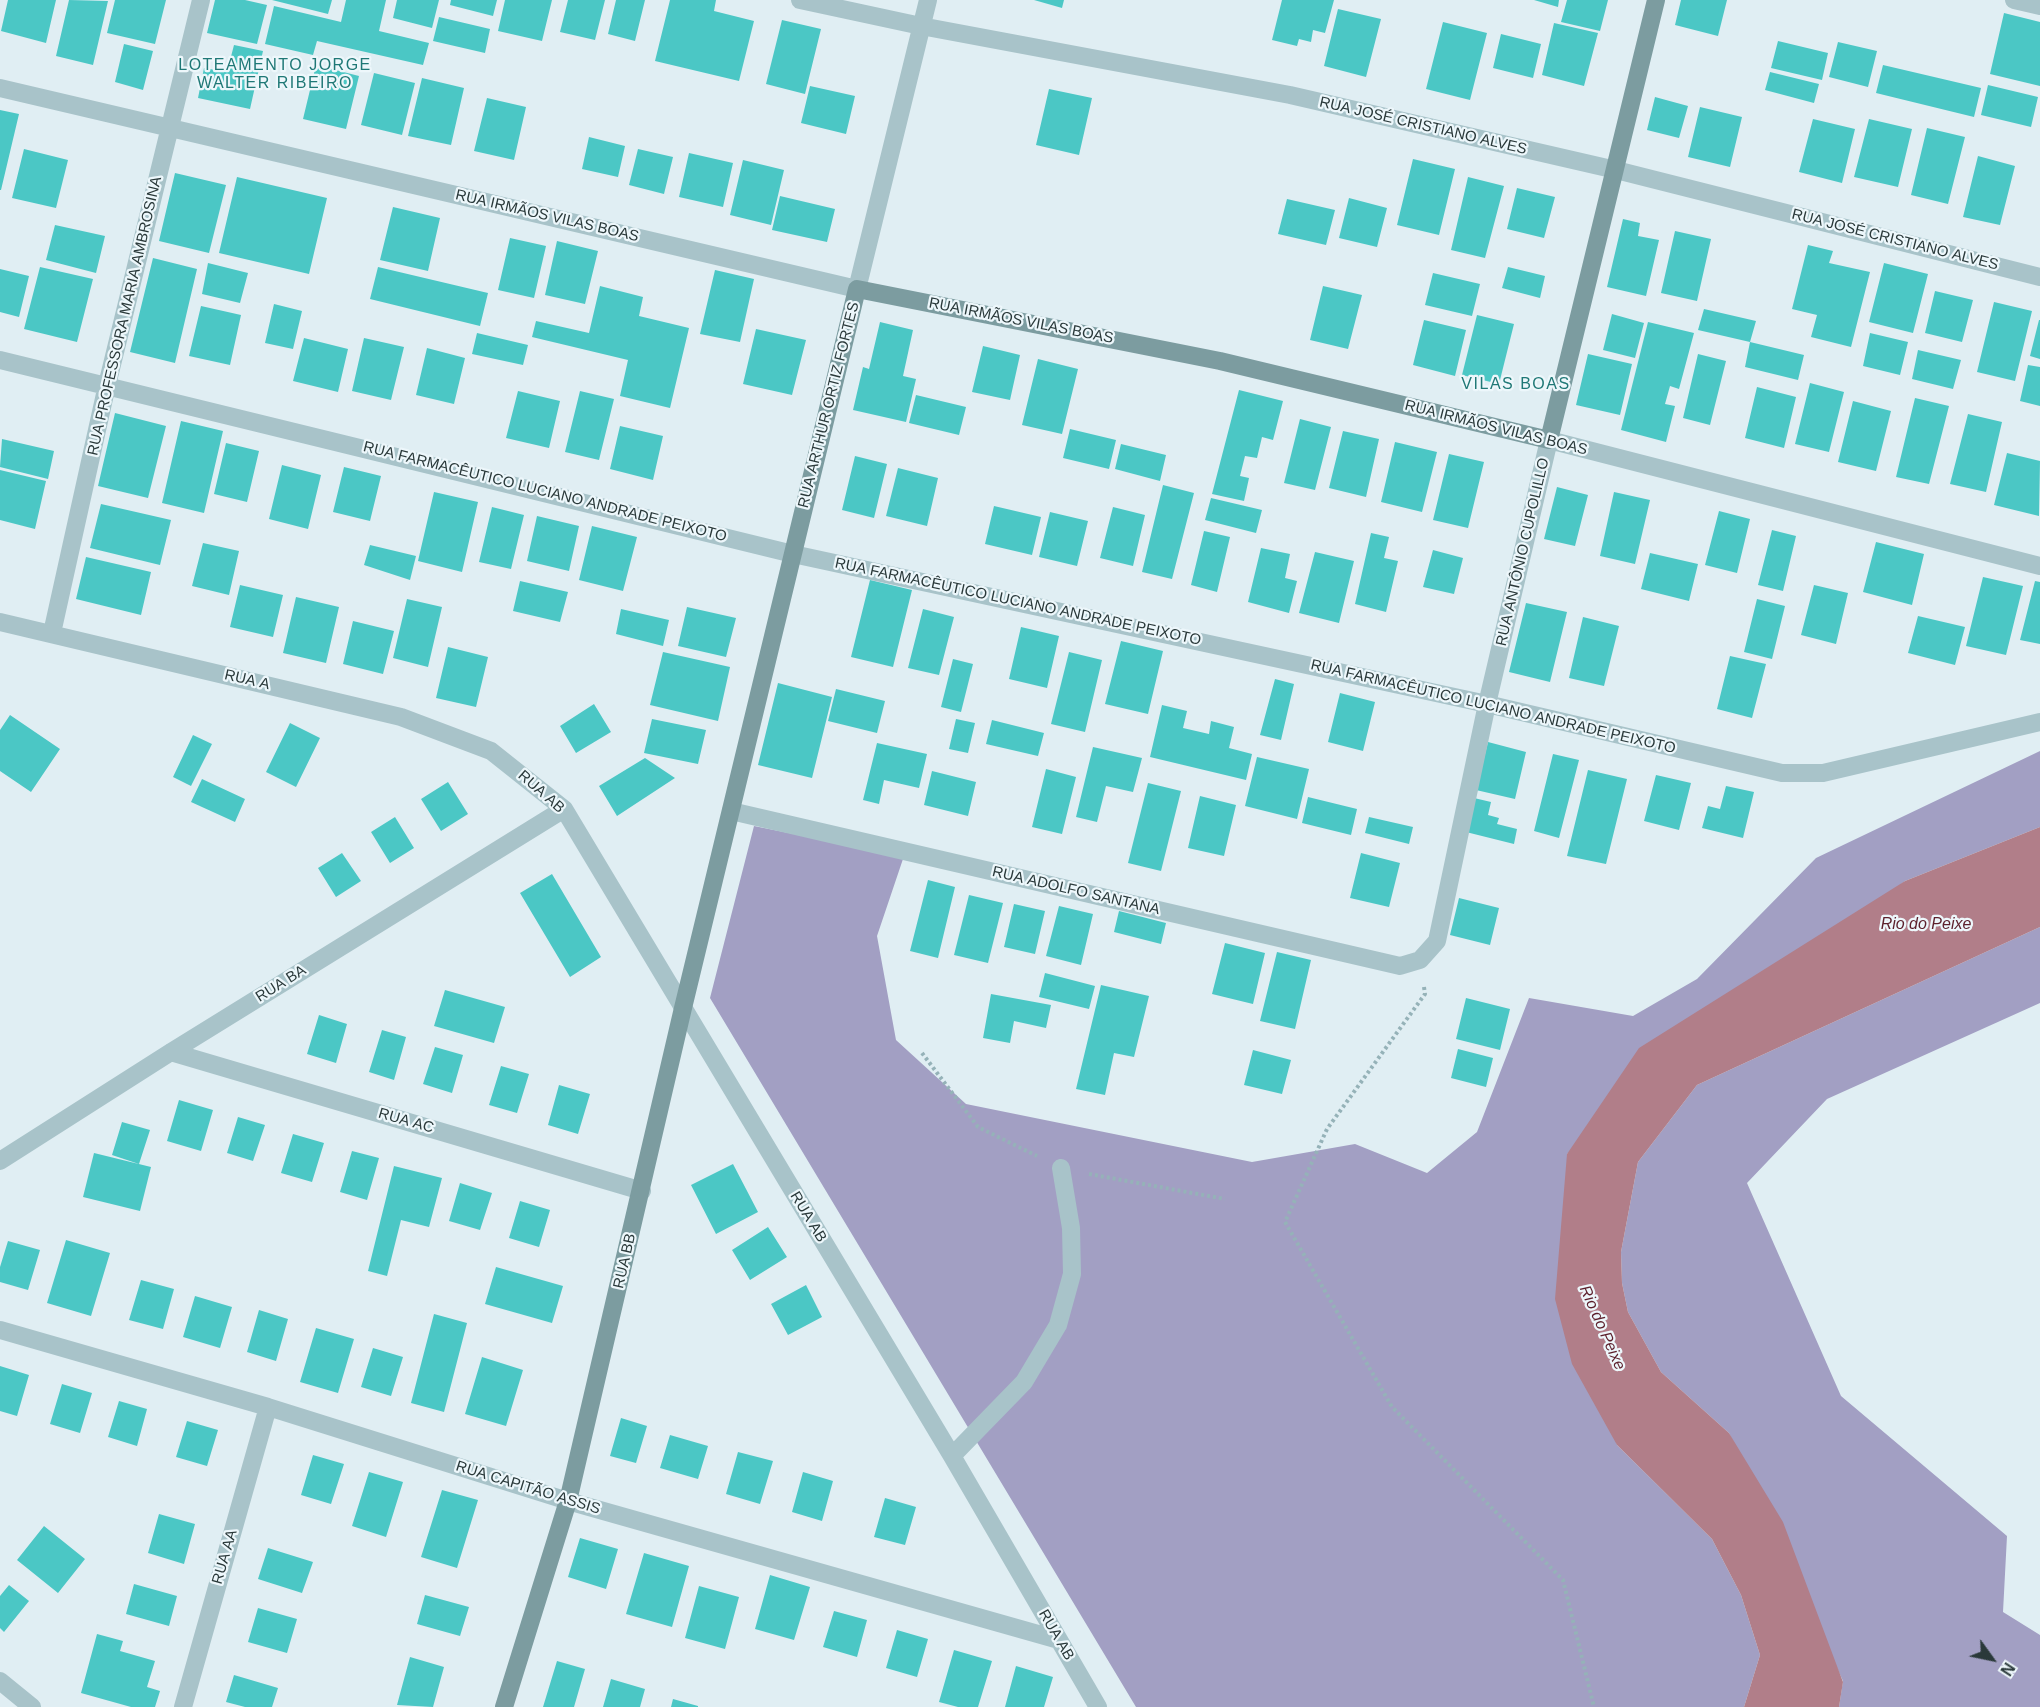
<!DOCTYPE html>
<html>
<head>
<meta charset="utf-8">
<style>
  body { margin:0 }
  #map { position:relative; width:2040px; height:1707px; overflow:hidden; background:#e0eef3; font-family:Arial,sans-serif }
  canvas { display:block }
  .north { position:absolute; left:1962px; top:1629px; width:60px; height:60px; -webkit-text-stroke:4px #edf7fb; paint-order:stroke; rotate:123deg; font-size:16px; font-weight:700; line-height:24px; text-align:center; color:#2a393a }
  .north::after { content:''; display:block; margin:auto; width:21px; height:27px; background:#2a393a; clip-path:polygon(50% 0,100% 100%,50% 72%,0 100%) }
</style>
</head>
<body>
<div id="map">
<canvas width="2040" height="1707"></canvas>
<div class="north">N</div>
</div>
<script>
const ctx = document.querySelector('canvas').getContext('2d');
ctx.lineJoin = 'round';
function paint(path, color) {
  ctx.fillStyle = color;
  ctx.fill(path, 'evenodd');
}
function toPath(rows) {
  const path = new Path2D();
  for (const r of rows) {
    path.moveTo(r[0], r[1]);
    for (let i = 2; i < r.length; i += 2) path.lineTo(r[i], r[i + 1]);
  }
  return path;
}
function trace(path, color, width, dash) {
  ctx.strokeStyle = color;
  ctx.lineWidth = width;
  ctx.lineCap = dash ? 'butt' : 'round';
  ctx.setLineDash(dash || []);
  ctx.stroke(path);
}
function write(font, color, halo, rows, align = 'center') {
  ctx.font = font + ' Arial,sans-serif';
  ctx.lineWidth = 4.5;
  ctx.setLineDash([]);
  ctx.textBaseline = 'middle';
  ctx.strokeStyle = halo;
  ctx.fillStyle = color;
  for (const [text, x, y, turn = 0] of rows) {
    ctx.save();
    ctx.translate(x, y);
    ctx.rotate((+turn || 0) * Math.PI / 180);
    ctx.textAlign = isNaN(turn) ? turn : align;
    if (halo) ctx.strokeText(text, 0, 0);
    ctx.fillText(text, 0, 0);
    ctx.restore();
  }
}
paint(toPath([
  [2040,751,2040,827,1905,881,1567,1154,1617,1445,1712,1539,1741,1595,1760,1655,1744,1707,1136,1707,710,998,754,826,904,856,877,936,896,1040,966,1104,1252,1162,1355,1144,1427,1173,1477,1132,1529,998,1633,1016,1697,979,1816,858],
  [2040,927,2040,1003,1827,1099,1747,1183,1841,1396,2007,1536,2003,1612,2040,1635,2040,1707,1839,1707,1843,1681,1729,1433,1661,1372,1628,1312,1622,1283,1621,1252,1638,1162,1697,1085]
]), '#a29fc3');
paint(toPath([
  [2040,827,2040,927,1697,1085,1638,1162,1621,1252,1622,1283,1628,1312,1661,1372,1729,1433,1783,1522,1843,1682,1839,1707,1744,1707,1760,1655,1741,1595,1712,1539,1617,1445,1572,1364,1555,1299,1567,1154,1639,1048,1905,881]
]), '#b17e89');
paint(toPath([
  [8,0,56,0,46,43,1,31],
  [69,0,108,1,93,65,56,56],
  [115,0,166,0,155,44,107,33],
  [215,0,245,0,267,5,257,44,207,33],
  [272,0,332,0,328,14],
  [346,0,386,0,379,31,429,43,423,65,317,41,313,55,265,44,274,6,341,22],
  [397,0,439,0,432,28,393,18],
  [451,0,497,0,493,16,450,5],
  [505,0,552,0,542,41,498,31],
  [568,0,605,0,595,40,560,32],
  [616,0,645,0,635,41,608,34],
  [670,0,716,0,714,11,754,21,739,81,655,61],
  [1034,0,1064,0,1062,8],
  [1282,0,1334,0,1325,33,1313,30,1311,42,1299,39,1297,46,1272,40],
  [1534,0,1559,0,1558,7],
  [1567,0,1608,0,1600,31,1561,22],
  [1681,0,1727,0,1718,36,1675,25],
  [1338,9,1381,19,1366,77,1324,66],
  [2004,13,2040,22,2040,86,1990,74],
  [439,17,490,29,485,53,433,41],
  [782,20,821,29,805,94,766,84],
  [1443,22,1487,33,1470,100,1426,89],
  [1554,23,1598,33,1584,86,1542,75],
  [1501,34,1541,44,1533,78,1493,68],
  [1778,41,1828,53,1822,80,1771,68],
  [1838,42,1877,51,1868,87,1829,77],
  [124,44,153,51,143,90,115,82],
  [234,45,263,51,250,109,198,98,204,68,227,72],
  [316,65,359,76,346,129,303,119],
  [1883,65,1981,88,1974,117,1876,93],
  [1770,72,1819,84,1814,103,1765,90],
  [374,73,415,83,402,135,361,125],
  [422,78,464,88,451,145,408,136],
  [1988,85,2038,97,2031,127,1981,115],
  [810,86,855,96,846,134,801,123],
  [1049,89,1092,98,1079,155,1036,145],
  [1655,97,1688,106,1679,138,1647,130],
  [487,98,526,107,514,160,474,151],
  [1700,107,1742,117,1730,167,1688,157],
  [0,110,19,114,1,190,0,190],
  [1813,119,1855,129,1842,183,1799,172],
  [1869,119,1912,129,1898,187,1854,177],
  [1927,128,1965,137,1948,204,1911,195],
  [589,137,625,146,618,177,582,169],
  [24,149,68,160,56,208,12,198],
  [638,149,673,157,664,194,629,185],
  [689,153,733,163,723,207,679,197],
  [1978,156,2015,166,2000,225,1963,217],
  [1413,159,1455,169,1439,235,1397,225],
  [743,160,784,170,771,225,730,215],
  [175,173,226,185,209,253,159,241],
  [237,177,327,198,309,274,219,253],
  [1468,177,1504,186,1485,258,1451,250],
  [1517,188,1555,197,1544,238,1507,229],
  [780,196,835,209,827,242,772,230],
  [1349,198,1387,208,1377,247,1339,238],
  [1287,199,1335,210,1326,245,1278,234],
  [393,207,440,218,428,271,380,260],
  [1623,219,1640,223,1638,236,1659,240,1646,296,1607,287],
  [55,225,105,236,96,273,46,260],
  [1675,231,1711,239,1697,301,1661,293],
  [510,238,546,246,534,298,498,290],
  [557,241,598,251,585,304,545,295],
  [1808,245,1833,251,1829,263,1870,272,1851,347,1811,337,1817,315,1792,309],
  [153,258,197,269,175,363,130,352],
  [208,263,248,273,240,303,202,294],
  [1884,263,1928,274,1913,333,1869,322],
  [40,267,93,279,77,342,24,329],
  [378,267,488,293,480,326,370,299],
  [1508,267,1545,276,1540,298,1502,288],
  [0,269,29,276,19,317,0,312],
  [715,270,754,279,740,342,700,334],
  [1433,273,1480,284,1472,316,1425,305],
  [600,286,643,297,639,316,689,328,670,408,620,396,628,360,532,337,536,321,589,333],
  [1323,286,1362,295,1348,349,1310,340],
  [1935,291,1973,300,1962,342,1925,333],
  [1994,302,2032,311,2015,381,1977,372],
  [274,304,302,311,293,349,265,343],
  [201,306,241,315,230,365,189,356],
  [1704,309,1756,321,1750,342,1698,330],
  [1612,314,1644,323,1635,358,1603,350],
  [1477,315,1514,324,1499,384,1462,375],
  [1424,320,1466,330,1455,376,1413,365],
  [2039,320,2040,320,2040,359,2030,356],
  [880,322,913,330,903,376,916,379,906,422,853,410,863,367,869,369],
  [1648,322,1694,333,1679,389,1670,386,1665,404,1675,406,1666,442,1621,430],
  [756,329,806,340,792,395,743,384],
  [477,333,528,345,523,365,472,354],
  [1870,333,1908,342,1900,375,1863,366],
  [304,338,348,349,338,392,293,381],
  [364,338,404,347,391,400,352,391],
  [1750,342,1804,355,1798,380,1745,367],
  [983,346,1020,355,1010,400,972,392],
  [427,348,465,358,454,404,416,395],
  [1918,350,1961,360,1953,389,1912,379],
  [1588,354,1632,364,1620,415,1576,405],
  [1698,354,1726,361,1710,425,1683,418],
  [1038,359,1078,369,1062,434,1022,425],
  [2028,365,2040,367,2040,406,2020,401],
  [1810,383,1844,392,1829,452,1795,444],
  [1757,387,1796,397,1784,448,1745,438],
  [1239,390,1283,401,1273,440,1262,437,1257,458,1245,456,1240,476,1249,478,1244,501,1212,494],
  [518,391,560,401,549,448,506,438],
  [580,391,614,399,599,460,565,452],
  [916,395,966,407,959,435,909,423],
  [1915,398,1949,406,1929,484,1896,477],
  [1853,401,1891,411,1876,471,1838,462],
  [115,413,166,426,148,498,98,486],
  [1968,414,2002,422,1986,492,1950,484],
  [1300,419,1331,427,1315,490,1284,483],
  [181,421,223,431,204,513,162,503],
  [620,426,663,436,653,480,610,469],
  [1070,429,1116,440,1109,469,1063,458],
  [1343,431,1379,439,1366,497,1329,488],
  [2,439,54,451,48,479,0,467],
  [1395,442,1437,452,1422,512,1381,502],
  [226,443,259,451,247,502,214,494],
  [1121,444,1166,455,1160,481,1115,469],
  [2007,453,2040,461,2039,516,1994,505],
  [1449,454,1484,462,1468,528,1433,520],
  [855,456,887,464,874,518,842,510],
  [282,465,321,475,308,529,269,519],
  [344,467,381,476,370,521,333,512],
  [898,468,938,478,927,526,886,516],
  [0,470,46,481,35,529,0,520],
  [1163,485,1194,493,1172,579,1142,572],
  [1557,487,1588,495,1575,546,1544,539],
  [434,492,478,502,462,572,418,561],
  [1614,492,1650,500,1635,564,1600,556],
  [1211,498,1262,510,1256,533,1205,520],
  [101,504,171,520,160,565,90,548],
  [994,506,1041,517,1032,555,985,544],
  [492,507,524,515,511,569,479,562],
  [1113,507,1145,515,1133,566,1100,558],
  [1719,511,1750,519,1737,573,1705,565],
  [1050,512,1088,521,1077,566,1039,557],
  [537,516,579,526,569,571,527,561],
  [592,526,637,537,623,591,579,580],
  [1772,530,1796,536,1783,591,1758,585],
  [1204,531,1230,537,1217,592,1191,585],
  [1371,533,1389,537,1384,558,1398,561,1386,612,1355,604],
  [1876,542,1924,554,1912,605,1863,592],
  [203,543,239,551,229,595,192,586],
  [370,545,416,556,410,580,364,565],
  [1261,548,1290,554,1285,578,1297,581,1289,613,1248,602],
  [1433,550,1463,558,1454,594,1423,587],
  [1315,552,1354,561,1339,623,1299,613],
  [1650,553,1698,564,1689,601,1641,589],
  [86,557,151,572,141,615,76,599],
  [1983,577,2023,586,2006,655,1966,646],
  [870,580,912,590,893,667,851,657],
  [520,581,568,592,560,622,513,611],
  [2035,581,2040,582,2040,644,2020,640],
  [240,585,283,595,273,637,230,627],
  [1814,585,1848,593,1836,644,1801,635],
  [296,597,339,607,326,663,283,653],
  [407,599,442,607,428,667,393,658],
  [1757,599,1785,606,1772,659,1744,652],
  [1526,603,1567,612,1550,682,1509,672],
  [687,607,736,618,726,657,678,646],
  [621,609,669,620,663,646,616,634],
  [923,609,954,617,939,675,908,668],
  [1918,616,1965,627,1955,665,1908,653],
  [1583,617,1619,626,1604,686,1569,678],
  [353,621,394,631,383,674,343,664],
  [1021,627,1059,636,1047,688,1009,679],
  [1121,641,1163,651,1148,714,1105,704],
  [448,647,488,657,476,707,436,698],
  [663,652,730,667,718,721,650,705],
  [1069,652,1102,660,1085,732,1051,724],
  [1730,656,1766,664,1752,718,1717,709],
  [953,659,973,664,961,712,941,707],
  [1275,679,1294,684,1281,740,1260,735],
  [778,683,832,697,812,778,758,765],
  [836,689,885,701,877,733,828,721],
  [1340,693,1375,702,1363,751,1328,742],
  [594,704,611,732,576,753,560,726],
  [1162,705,1187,711,1183,728,1209,734,1211,721,1234,727,1229,748,1252,754,1246,780,1150,757],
  [10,715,60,749,31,792,0,771,0,730],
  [652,719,706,730,698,764,644,753],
  [956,719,975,723,968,753,949,749],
  [992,720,1044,733,1038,756,986,744],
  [290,723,320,738,296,787,266,772],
  [193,735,212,744,191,786,173,777],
  [1488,742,1526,752,1515,799,1476,790],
  [877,743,927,754,919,788,884,780,879,804,863,800],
  [1093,747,1142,758,1133,792,1106,786,1097,822,1076,817],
  [1553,754,1579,760,1559,838,1534,831],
  [1257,757,1309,769,1297,819,1245,806],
  [645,758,675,778,617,816,599,786],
  [1046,769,1076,777,1062,834,1032,827],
  [1588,770,1627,779,1606,864,1567,856],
  [932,771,976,782,968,816,924,805],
  [1656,775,1691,783,1679,830,1644,821],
  [202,779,245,799,235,822,191,802],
  [448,782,468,814,441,831,421,799],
  [1148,783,1181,791,1161,871,1128,863],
  [1726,786,1754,792,1743,838,1702,828,1708,806,1720,809],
  [1200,796,1236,805,1224,856,1188,848],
  [1308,797,1357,809,1351,835,1302,823],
  [1474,798,1491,802,1488,815,1499,818,1497,824,1517,829,1514,844,1466,832],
  [395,817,414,848,390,863,371,832],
  [1369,817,1413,827,1409,844,1365,833],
  [342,853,361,881,336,897,318,868],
  [1361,853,1400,863,1389,907,1350,898],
  [552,874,601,957,570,977,520,893],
  [928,880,955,887,938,958,910,951],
  [969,895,1003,903,988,963,954,955],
  [1459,898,1499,908,1490,945,1450,935],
  [1014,904,1045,911,1035,954,1004,947],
  [1059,906,1093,914,1081,965,1046,956],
  [1119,911,1166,923,1161,944,1114,932],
  [1225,943,1265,953,1253,1004,1212,994],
  [1277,952,1311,960,1295,1029,1260,1021],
  [1045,973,1095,986,1089,1009,1039,997],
  [1101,985,1149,996,1134,1057,1114,1053,1105,1095,1076,1089],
  [445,990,505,1007,494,1043,434,1026],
  [991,994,1051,1005,1046,1028,1014,1021,1010,1043,983,1038],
  [1466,998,1510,1009,1500,1050,1456,1039],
  [319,1015,347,1024,336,1063,307,1054],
  [382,1030,406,1037,394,1080,369,1072],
  [435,1047,463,1055,452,1093,423,1084],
  [1458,1049,1493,1058,1486,1087,1451,1078],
  [1253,1050,1291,1060,1282,1094,1244,1085],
  [501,1066,529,1074,517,1113,489,1105],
  [559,1085,590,1094,578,1134,548,1125],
  [179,1100,213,1110,201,1151,167,1141],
  [238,1117,265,1125,253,1161,227,1153],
  [122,1122,150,1130,139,1164,112,1155],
  [293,1134,324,1143,312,1182,281,1173],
  [352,1151,379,1158,367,1200,340,1192],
  [94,1153,151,1167,140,1211,83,1197],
  [733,1164,758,1212,716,1234,691,1185],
  [394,1166,442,1178,429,1227,401,1220,387,1276,368,1271],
  [460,1183,492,1193,480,1230,449,1221],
  [520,1201,550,1210,539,1247,509,1238],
  [768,1227,787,1257,750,1280,732,1250],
  [66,1240,110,1253,91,1316,47,1303],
  [8,1241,40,1250,28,1290,0,1282,0,1267],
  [496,1267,563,1286,552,1323,485,1304],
  [141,1280,174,1289,163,1329,129,1320],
  [806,1285,822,1317,788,1335,771,1304],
  [195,1296,232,1307,220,1348,183,1337],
  [259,1310,288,1319,276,1361,247,1352],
  [434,1314,467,1323,444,1412,411,1403],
  [316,1328,354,1339,338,1393,300,1382],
  [373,1348,403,1357,391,1396,361,1387],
  [482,1357,523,1370,506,1426,465,1414],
  [0,1366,29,1375,17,1416,0,1411],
  [62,1384,92,1393,80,1433,50,1424],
  [119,1401,147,1409,137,1446,108,1437],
  [621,1418,647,1426,636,1463,610,1456],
  [187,1421,218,1430,207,1466,176,1457],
  [670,1435,708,1446,698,1479,660,1468],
  [738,1452,773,1461,760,1504,726,1494],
  [313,1455,344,1464,331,1504,301,1495],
  [369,1472,403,1482,386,1537,352,1526],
  [803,1472,833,1481,822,1521,792,1512],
  [442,1490,478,1500,457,1568,421,1557],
  [885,1498,916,1507,905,1545,874,1537],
  [159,1514,195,1524,184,1564,148,1553],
  [44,1526,85,1559,58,1593,17,1560],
  [580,1538,618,1549,606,1589,568,1577],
  [268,1548,313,1562,302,1593,258,1579],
  [644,1553,689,1566,672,1627,626,1614],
  [770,1575,810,1587,794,1640,755,1629],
  [134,1584,177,1596,169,1626,126,1614],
  [9,1585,29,1601,4,1632,0,1628,0,1596],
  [699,1586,739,1597,725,1649,685,1638],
  [425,1595,469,1607,460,1636,417,1624],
  [258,1608,297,1619,287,1653,248,1642],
  [834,1611,867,1620,857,1657,823,1647],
  [897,1630,928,1639,917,1677,886,1668],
  [97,1634,123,1641,120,1651,155,1661,147,1687,160,1691,155,1707,131,1707,81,1693],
  [954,1650,992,1661,978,1707,958,1707,939,1702],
  [410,1657,444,1667,433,1707,397,1705],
  [557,1661,585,1669,574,1707,543,1707],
  [1016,1666,1053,1677,1044,1707,1005,1707],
  [234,1675,278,1688,272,1707,245,1707,226,1702],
  [611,1679,645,1689,640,1707,603,1707],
  [673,1699,698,1706,698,1707,671,1707]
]), '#4bc7c5');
trace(toPath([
  [1424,987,1425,994,1327,1129,1285,1222,1392,1407,1563,1580,1594,1707],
  [922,1053,978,1127,1037,1156],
  [1089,1174,1225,1199]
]), '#95b2b8', 4, [3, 3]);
trace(toPath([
  [800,0,921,26,1290,95,1616,170,2040,277],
  [2014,0,2040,6],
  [0,88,857,289,928,0],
  [0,360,793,554,1487,704,1782,773,1823,773,2040,722],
  [0,622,401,717,491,751,564,809,952,1456,1098,1707],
  [52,633,107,385,201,0],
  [731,811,1400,966,1420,960,1437,941,1487,704,1549,440,2040,566],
  [171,1052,642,1191],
  [0,1161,171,1052,564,809],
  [0,1330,268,1407,568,1501,1059,1640],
  [952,1456,1024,1382,1058,1325,1072,1274,1071,1228,1061,1168],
  [0,1681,32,1707],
  [183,1707,268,1407]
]), '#a8c3c9', 18);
trace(toPath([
  [504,1707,568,1501,683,1008,857,289,1220,361,1549,440,1656,0]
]), '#7c9ca0', 18);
write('15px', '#2a393a', '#edf7fb', [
  ["RUA JOSÉ CRISTIANO ALVES",1423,126,13],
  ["RUA IRMÃOS VILAS BOAS",547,216,13],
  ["RUA JOSÉ CRISTIANO ALVES",1895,240,14],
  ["RUA PROFESSORA MARIA AMBROSINA",125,316,-77],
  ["RUA IRMÃOS VILAS BOAS",1021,321,11],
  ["RUA ARTHUR ORTIZ FORTES",829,405,-76],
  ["RUA IRMÃOS VILAS BOAS",1496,428,14],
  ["RUA FARMACÊUTICO LUCIANO ANDRADE PEIXOTO",545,492,14],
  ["RUA ANTÔNIO CUPOLILLO",1523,552,-77],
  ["RUA FARMACÊUTICO LUCIANO ANDRADE PEIXOTO",1018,602,12],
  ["RUA A",247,680,13],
  ["RUA FARMACÊUTICO LUCIANO ANDRADE PEIXOTO",1493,707,13],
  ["RUA AB",541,792,41],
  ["RUA ADOLFO SANTANA",1076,891,13],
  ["RUA BA",281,984,-32],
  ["RUA AC",406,1121,16],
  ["RUA AB",808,1217,59],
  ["RUA BB",625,1261,-77],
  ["RUA CAPITÃO ASSIS",528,1488,17],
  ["RUA AA",225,1557,-74],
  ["RUA AB",1056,1635,60]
]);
ctx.letterSpacing = '1.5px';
write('16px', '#1f7876', '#edf7fb', [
  ["LOTEAMENTO JORGE",275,66],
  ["WALTER RIBEIRO",275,84],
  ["VILAS BOAS",1516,385]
]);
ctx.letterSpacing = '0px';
write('italic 16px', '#5c1f2b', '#edf7fb', [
  ["Rio do Peixe",1926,925],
  ["Rio do Peixe",1602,1328,66]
]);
</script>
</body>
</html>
